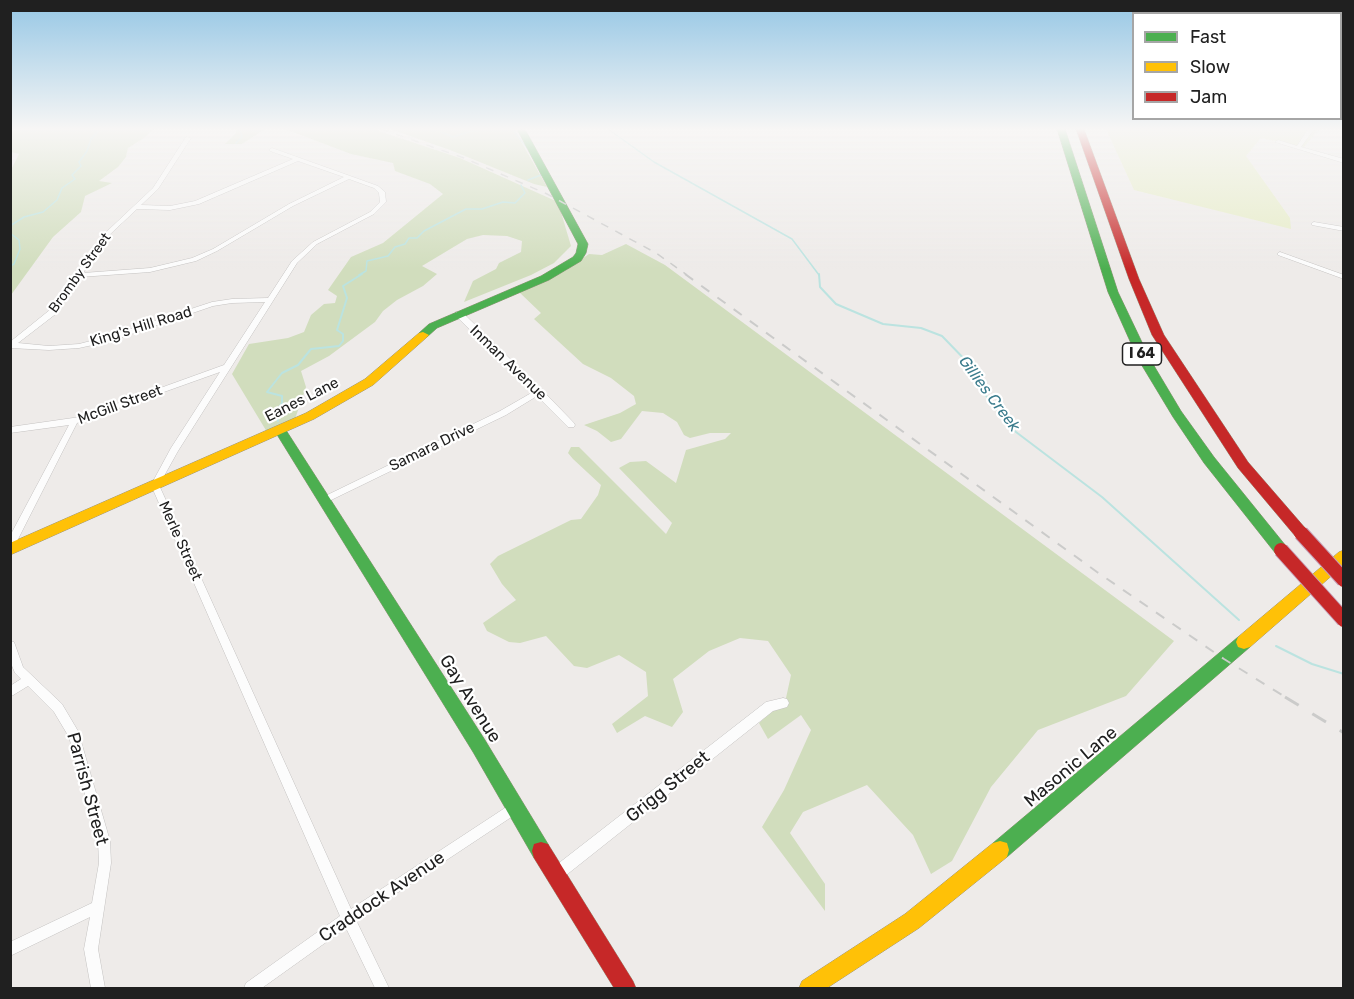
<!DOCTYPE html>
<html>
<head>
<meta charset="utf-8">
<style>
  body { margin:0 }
  #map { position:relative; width:1354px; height:999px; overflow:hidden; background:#eeebe9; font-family:Rubik,sans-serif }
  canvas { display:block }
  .frame { position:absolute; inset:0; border:12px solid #202020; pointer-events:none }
  .legend { position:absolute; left:1132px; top:12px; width:210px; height:108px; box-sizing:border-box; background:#fff; border:2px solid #a6a6a6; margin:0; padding:8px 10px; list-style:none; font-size:18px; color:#202020 }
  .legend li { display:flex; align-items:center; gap:12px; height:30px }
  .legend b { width:30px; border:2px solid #a6a6a6 }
</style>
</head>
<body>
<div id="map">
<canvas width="1354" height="999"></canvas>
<div class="frame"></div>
<ul class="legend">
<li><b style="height:8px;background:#4caf50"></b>Fast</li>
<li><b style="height:8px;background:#ffc107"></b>Slow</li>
<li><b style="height:8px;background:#c62828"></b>Jam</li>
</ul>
</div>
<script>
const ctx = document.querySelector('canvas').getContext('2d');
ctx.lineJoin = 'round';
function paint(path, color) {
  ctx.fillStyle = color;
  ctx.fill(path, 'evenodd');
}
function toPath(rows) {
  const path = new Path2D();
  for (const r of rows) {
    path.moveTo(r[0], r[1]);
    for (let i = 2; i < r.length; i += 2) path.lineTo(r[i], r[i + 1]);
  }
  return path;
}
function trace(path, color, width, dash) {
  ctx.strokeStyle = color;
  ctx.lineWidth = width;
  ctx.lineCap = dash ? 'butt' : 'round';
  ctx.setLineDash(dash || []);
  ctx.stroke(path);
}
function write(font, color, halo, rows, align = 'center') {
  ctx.font = font + ' Rubik,sans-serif';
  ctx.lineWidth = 4.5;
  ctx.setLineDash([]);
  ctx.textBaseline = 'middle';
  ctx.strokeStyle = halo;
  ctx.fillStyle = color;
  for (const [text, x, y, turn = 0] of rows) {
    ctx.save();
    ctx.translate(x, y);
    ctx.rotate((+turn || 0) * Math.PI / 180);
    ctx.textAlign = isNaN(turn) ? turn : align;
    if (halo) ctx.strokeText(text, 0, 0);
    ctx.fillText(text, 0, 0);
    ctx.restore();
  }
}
paint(toPath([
  [1106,129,1319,129,1304,147,1261,138,1246,156,1290,218,1291,229,1134,190]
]), '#e6ecc6');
paint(toPath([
  [16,129,154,129,144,138,128,148,126,157,118,167,99,181,112,183,85,196,81,212,53,237,11,295,11,170,19,154,11,152,10,132],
  [237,129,265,129,242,144,225,144,235,134],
  [285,129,373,129,460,158,558,202,571,246,554,263,531,275,464,302,473,281,496,269,499,263,521,252,522,241,507,236,483,235,467,239,422,266,437,274,423,286,397,300,383,311,375,322,329,356,301,371,306,387,295,419,267,432,232,374,249,344,288,338,304,332,311,315,324,304,335,303,337,296,328,290,351,257,383,243,443,194,430,184,395,171,393,163,351,154],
  [390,129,514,129,547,187,534,184,450,150],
  [626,244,665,265,1174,641,1126,696,1038,730,991,787,952,861,931,874,913,835,867,785,803,812,790,833,825,884,825,911,762,827,784,790,811,730,801,715,768,739,759,723,786,698,791,675,768,641,740,638,709,651,673,679,683,712,672,727,645,716,617,733,612,724,648,696,646,672,619,655,587,668,574,666,546,636,520,643,509,642,487,631,483,623,516,600,502,584,490,564,498,556,571,520,581,519,598,495,601,485,573,459,568,453,571,447,579,447,666,534,672,523,619,468,630,462,646,461,676,483,686,450,725,439,731,433,710,433,690,438,684,435,677,422,663,413,642,411,621,439,611,442,597,431,584,425,620,413,636,404,634,396,611,378,583,364,534,319,541,313,519,292,565,271,589,254,602,255]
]), '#d1ddbd');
trace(toPath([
  [435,129,453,137,471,131,491,130],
  [485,129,521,129],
  [608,129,654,162,792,239,819,275],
  [513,130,527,148],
  [236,143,242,137,240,129],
  [528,180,541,175,540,171],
  [10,226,24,217,43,212,57,200,62,188,75,179,72,175,81,166,79,162,87,151,91,139,100,129],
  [10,233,19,240,20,249,14,264,10,266],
  [359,275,366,271,367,261,388,256,395,247,405,244,409,238,417,238,424,231,466,209,482,209,503,202,515,203,525,193,521,185]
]), '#bbe3e0', 1.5);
trace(toPath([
  [819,274,820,287,836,304,883,324,921,328,942,336,973,368,984,393,1012,429,1102,497,1239,620],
  [278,421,276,411,282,403,282,396,267,392,282,373,298,365,311,349,339,346,343,341,343,334,337,330,347,298,343,286,362,274],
  [1276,646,1312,664,1344,674]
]), '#bbe3e0', 2);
const street = toPath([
  [1308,129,1314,129,1301,147,1344,159,1344,163,1275,142,1278,140,1297,146,1308,129],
  [186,137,191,138,158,189,141,205,170,206,195,201,293,159,270,151,269,150,272,148,378,186,385,192,386,202,374,214,317,244,297,263,178,451,159,485,351,909,511,804,515,802,519,804,521,808,519,812,356,920,389,988,375,988,346,928,262,988,244,988,246,983,340,916,151,485,171,448,220,372,77,423,13,549,10,550,10,536,69,425,10,433,10,427,80,417,224,365,265,302,232,303,213,306,111,341,79,348,49,350,10,348,10,342,51,309,102,236,153,188,186,137],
  [298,161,344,177,289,204,213,249,192,258,150,268,83,273,106,238,137,209,170,210,199,204,298,161],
  [349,179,374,188,379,193,380,202,370,212,313,242,292,261,268,298,232,299,212,302,106,337,79,344,49,346,18,343,57,313,80,277,150,272,196,261,217,251,293,206,349,179],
  [1314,222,1344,227,1344,231,1312,225,1312,223,1314,222],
  [1280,252,1344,275,1344,279,1278,255,1278,253,1280,252],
  [456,312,462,312,542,390,574,423,575,425,574,427,568,427,537,396,506,415,327,502,321,502,319,500,321,498,500,411,533,392,456,316,456,312],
  [10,641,14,642,23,667,62,704,78,731,110,841,111,863,98,949,105,988,91,988,84,949,90,917,10,956,10,942,92,903,99,863,98,841,69,737,54,712,28,686,10,697,10,686,21,679,15,673,10,661,10,641],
  [783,698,787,699,789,703,787,707,773,711,560,880,555,881,550,880,549,875,550,870,766,702,783,698]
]);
const fast = toPath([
  [519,129,526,131,588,244,586,253,581,261,549,280,437,328,427,337,419,337,419,333,429,324,541,276,573,257,576,253,578,244,518,131,519,129],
  [1057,129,1065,129,1118,292,1150,359,1181,411,1214,457,1286,546,1288,550,1286,554,1281,556,1276,554,1204,463,1173,417,1138,359,1108,292,1057,129],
  [280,426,284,427,485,740,548,844,550,851,548,858,541,860,534,858,473,752,276,433,274,430,276,427,280,426],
  [1244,635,1250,637,1252,642,1250,647,1007,857,1000,859,993,857,991,850,993,843,1238,637,1244,635]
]);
const slow = toPath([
  [423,332,429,335,427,337,373,385,314,419,10,555,10,543,306,413,365,379,419,333,423,332],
  [1344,550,1344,565,1250,647,1244,649,1238,647,1236,642,1238,637,1339,552,1344,550],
  [1000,841,1007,843,1009,850,1007,857,919,928,827,988,799,988,802,981,905,914,993,843,1000,841]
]);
const jam = toPath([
  [1076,129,1084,129,1139,279,1164,335,1248,462,1306,529,1308,533,1306,537,1296,537,1238,468,1152,335,1129,279,1076,129],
  [541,842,548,844,633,981,636,988,614,988,534,858,532,851,534,844,541,842]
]);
trace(street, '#c4c2c1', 1);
trace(fast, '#9a947f', 1);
trace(slow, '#9a947f', 1);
trace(jam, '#9a947f', 1);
paint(street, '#fcfcfc');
paint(fast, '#4caf50');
paint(slow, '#ffc107');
paint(jam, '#c62828');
trace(toPath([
  [381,129,464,158,547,194,656,253,687,275]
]), '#cbcbca', 1.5, [8, 8]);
trace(toPath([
  [685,274,1097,572,1224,659,1287,698]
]), '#cbcbca', 2, [10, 10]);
trace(toPath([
  [1285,697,1344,733]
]), '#cbcbca', 3, [16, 16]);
const jamBridge = toPath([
  [1301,533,1344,580],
  [1281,550,1344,620]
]);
trace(jamBridge, '#c59eb5', 16, []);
trace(jamBridge, '#c62828', 14);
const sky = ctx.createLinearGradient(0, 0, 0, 269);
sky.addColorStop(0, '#96c7e5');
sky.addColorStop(0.48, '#f7f6f5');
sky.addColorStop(1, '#f7f6f500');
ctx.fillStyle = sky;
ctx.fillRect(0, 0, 1354, 269);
write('14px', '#202020', '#fff', [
  ["Bromby Street",80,273,-54]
]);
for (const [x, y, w] of [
  [1142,354,39]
]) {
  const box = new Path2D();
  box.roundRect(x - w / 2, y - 11, w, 22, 4.5);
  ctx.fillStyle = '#fff';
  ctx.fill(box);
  trace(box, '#202020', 1.5);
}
write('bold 14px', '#202020', null, [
  ["I 64",1142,354]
]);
write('15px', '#202020', '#fff', [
  ["King's Hill Road",141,327,-17],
  ["Inman Avenue",508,363,44],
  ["Eanes Lane",302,400,-27],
  ["McGill Street",120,405,-20],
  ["Samara Drive",432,447,-26],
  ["Merle Street",180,541,66]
]);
write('italic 16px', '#3a7b8c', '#fff', [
  ["Gillies Creek",989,394,53]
]);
write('18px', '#202020', '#fff', [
  ["Gay Avenue",470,699,58],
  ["Masonic Lane",1071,767,-40],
  ["Grigg Street",668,787,-39],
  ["Parrish Street",87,789,75],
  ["Craddock Avenue",382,897,-34]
]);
</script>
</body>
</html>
